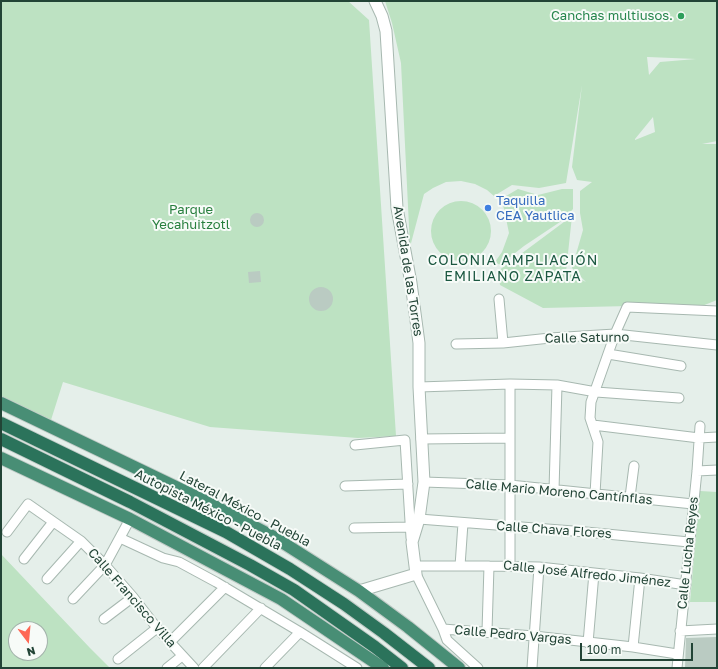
<!DOCTYPE html>
<html>
<head>
<meta charset="utf-8">
<style>
  body { margin:0 }
  #map { position:relative; width:718px; height:669px; overflow:hidden; background:#e5efea; font-family:"Golos Text",sans-serif }
  canvas { display:block }
  .frame { position:absolute; inset:0; border:2px solid #224436; pointer-events:none }
  .north { position:absolute; left:8px; top:621px; width:40px; height:40px; box-sizing:border-box; background:#f7fbf8; border:1px solid #a2b2aa; border-radius:50%; rotate:164deg; font-size:11px; font-weight:700; line-height:16px; text-align:center; color:#224436 }
  .north::after { content:''; display:block; margin:auto; width:14px; height:18px; background:#fe6855; clip-path:polygon(50% 0,100% 100%,50% 72%,0 100%) }
  .scale { position:absolute; left:580px; top:643px; width:113px; height:18px; box-sizing:border-box; border:2px solid #224436; border-top:0; padding-left:5px; font-size:12px; line-height:14px; white-space:nowrap; color:#224436; -webkit-text-stroke:3px #f7fbf8; paint-order:stroke }
</style>
</head>
<body>
<div id="map">
<canvas width="718" height="669"></canvas>
<div class="frame"></div>
<div class="north">N</div>
<div class="scale">100 m</div>
</div>
<script>
const ctx = document.querySelector('canvas').getContext('2d');
ctx.lineJoin = 'round';
function paint(path, color) {
  ctx.fillStyle = color;
  ctx.fill(path, 'evenodd');
}
function toPath(rows) {
  const path = new Path2D();
  for (const r of rows) {
    if (r.length === 3) {
      path.moveTo(r[0] + r[2], r[1]);
      path.arc(r[0], r[1], r[2], 0, 2 * Math.PI);
      continue;
    }
    path.moveTo(r[0], r[1]);
    for (let i = 2; i < r.length; i += 2) path.lineTo(r[i], r[i + 1]);
  }
  return path;
}
function trace(path, color, width, dash) {
  ctx.strokeStyle = color;
  ctx.lineWidth = width;
  ctx.lineCap = dash ? 'butt' : 'round';
  ctx.setLineDash(dash || []);
  ctx.stroke(path);
}
function write(font, color, halo, rows, align = 'center') {
  ctx.font = font + ' "Golos Text",sans-serif';
  ctx.lineWidth = 4;
  ctx.setLineDash([]);
  ctx.textBaseline = 'middle';
  ctx.strokeStyle = halo;
  ctx.fillStyle = color;
  for (const [text, x, y, turn = 0] of rows) {
    ctx.save();
    ctx.translate(x, y);
    ctx.rotate((+turn || 0) * Math.PI / 180);
    ctx.textAlign = isNaN(turn) ? turn : align;
    if (halo) ctx.strokeText(text, 0, 0);
    ctx.fillText(text, 0, 0);
    ctx.restore();
  }
}
paint(toPath([
  [1,1,348,1,369,20,396,436,358,438,210,427,63,382,51,420,1,396],
  [385,1,717,1,717,141,702,144,717,144,717,300,697,308,629,306,543,308,500,285,498,271,572,216,566,272,586,282,572,268,583,230,580,213,580,191,592,182,577,180,572,167,582,85,566,183,539,188,512,185,494,196,487,190,475,184,461,181,446,182,433,188,424,194,410,247,401,63,392,23],
  [647,57,648,57,696,59,660,62,649,75],
  [653,117,655,132,635,140,635,139],
  [518,189,538,195,562,189,573,189,573,209,563,220,524,246,500,265,495,262,502,252,509,233,504,209,501,199],
  [461,231,30],
  [700,491,717,492,717,602,690,602],
  [1,554,90,648,110,668,1,668],
  [16,629,40,629,40,653,16,653]
]), '#bde2c2');
paint(toPath([
  [257,220,7],
  [260,271,261,282,249,283,248,272],
  [321,299,12],
  [716,637,717,668,685,668,686,638]
]), '#bacbc2');
const minor = toPath([
  [499,299,503,343],
  [456,344,503,343,550,338,615,334,717,345],
  [608,354,681,366],
  [510,384,510,566],
  [419,387,510,384,557,385,596,392,679,398],
  [593,425,699,438,717,437],
  [421,439,510,438],
  [355,445,405,440,411,538],
  [697,471,717,470],
  [424,482,510,485,693,504],
  [345,486,408,484],
  [554,490,557,385],
  [595,494,598,442,590,418,591,402,615,334,627,307,717,311],
  [630,497,634,466],
  [419,519,586,532,689,542],
  [354,528,411,527],
  [7,532,28,504,81,541,105,565,133,597,157,628,194,668],
  [120,538,163,558,179,562,216,582,300,632,357,668],
  [24,559,53,522],
  [416,566,489,566,539,567,640,578,686,585],
  [460,566,463,523],
  [416,574,443,629,447,640,478,668],
  [47,579,81,541],
  [73,599,105,565,130,519],
  [104,619,133,597],
  [443,629,534,636,633,647,677,654],
  [487,631,489,566],
  [680,631,717,629],
  [170,642,225,587],
  [588,643,594,573],
  [633,647,640,578],
  [118,659,157,628],
  [167,668,182,656],
  [203,668,261,608],
  [265,668,300,632],
  [532,668,539,567],
  [677,668,697,471,700,426]
]);
const tertiary = toPath([
  [359,591,416,574,412,542,419,519,424,482,419,387,419,343,411,283,397,208,386,31,382,16,375,1]
]);
const trunk = toPath([
  [1,403,207,502,274,537,359,591,408,627,459,668],
  [1,458,130,519,281,599,383,668]
]);
const motorway = toPath([
  [1,423,226,532,290,569,344,604,384,633,429,668],
  [1,439,130,502,250,565,294,590,375,647,402,668]
]);
trace(minor, '#a7b8b0', 11);
trace(tertiary, '#a7b8b0', 13);
trace(trunk, '#c1cbc7', 14);
trace(motorway, '#c1cbc7', 14);
trace(minor, '#fff', 9);
trace(tertiary, '#fff', 11);
trace(trunk, '#488e75', 12);
trace(motorway, '#2b735b', 12);
for (const [x, y, r, color] of [
  [681,16,4,"#2e9e5b"],
  [488,208,4,"#3f7fe0"]
]) {
  const dot = new Path2D();
  dot.arc(x, y, r, 0, 2 * Math.PI);
  ctx.fillStyle = color;
  ctx.fill(dot);
  trace(dot, '#f7fbf8', 1.5);
}
write('13px', '#27864d', '#f7fbf8', [
  ["Canchas multiusos.",673,16]
], 'right');
write('13px', '#366cbe', '#f7fbf8', [
  ["Taquilla",496,201],
  ["CEA Yautlica",496,216]
], 'left');
write('13px', '#287f3e', '#f7fbf8', [
  ["Parque",191,210],
  ["Yecahuitzotl",191,225]
]);
write('13px', '#224436', '#f7fbf8', [
  ["Avenida de las Torres",408,271,81],
  ["Calle Saturno",587,338,-1],
  ["Calle Mario Moreno Cantínflas",559,492,5],
  ["Lateral México - Puebla",245,509,28],
  ["Autopista México - Puebla",208,510,27],
  ["Calle Chava Flores",554,530,4],
  ["Calle Lucha Reyes",688,553,-84],
  ["Calle José Alfredo Jiménez",587,574,6],
  ["Calle Francisco Villa",132,598,49],
  ["Calle Pedro Vargas",513,635,5]
]);
ctx.letterSpacing = '1px';
write('14px', '#1b5841', '#f7fbf8', [
  ["COLONIA AMPLIACIÓN",513,261],
  ["EMILIANO ZAPATA",513,277]
]);
ctx.letterSpacing = '0px';
</script>
</body>
</html>
